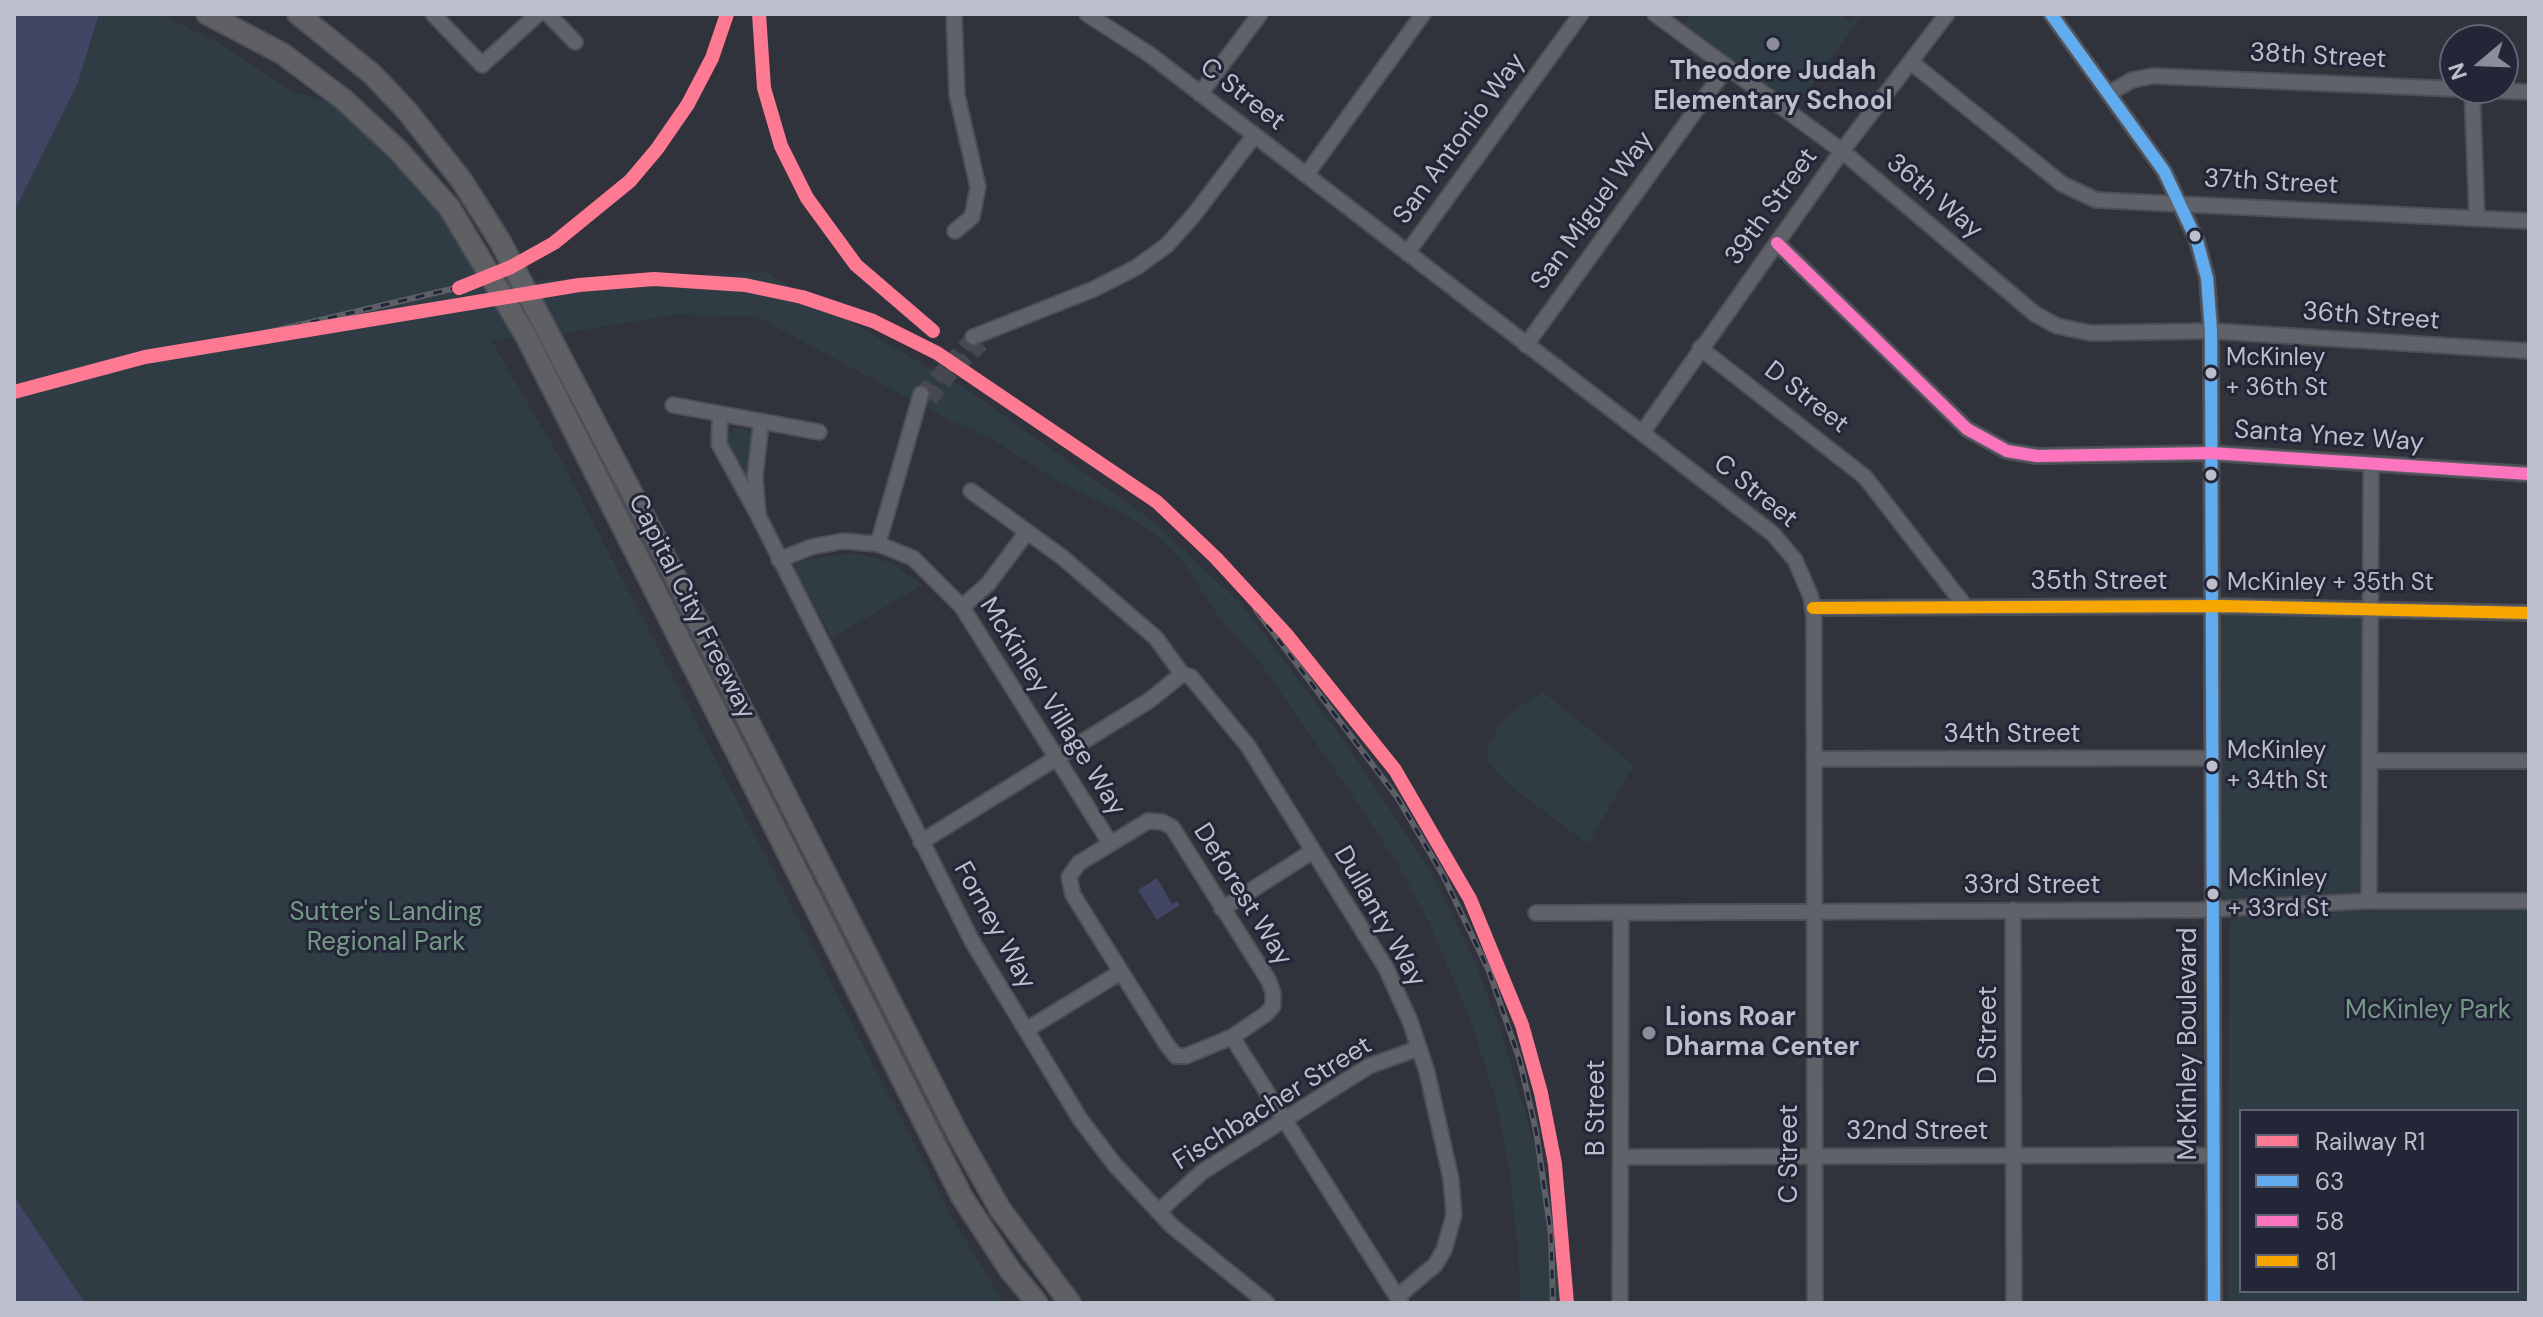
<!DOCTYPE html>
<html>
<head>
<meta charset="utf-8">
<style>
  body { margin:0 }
  #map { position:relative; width:2543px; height:1317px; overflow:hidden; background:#30323c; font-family:"DM Sans",sans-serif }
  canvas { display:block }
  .frame { position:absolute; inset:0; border:16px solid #bcbecb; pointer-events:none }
  .legend { position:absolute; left:2239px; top:1109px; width:280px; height:184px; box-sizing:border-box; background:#232637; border:2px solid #606372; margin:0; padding:10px 14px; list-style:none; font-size:24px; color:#bcbecb }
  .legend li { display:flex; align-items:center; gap:16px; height:40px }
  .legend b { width:40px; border:2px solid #606372 }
  .north { position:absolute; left:2439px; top:24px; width:80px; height:80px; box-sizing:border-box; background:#232637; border:2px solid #606372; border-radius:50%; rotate:251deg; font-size:22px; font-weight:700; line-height:32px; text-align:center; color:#bcbecb }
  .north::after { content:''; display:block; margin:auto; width:28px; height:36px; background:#8b8d99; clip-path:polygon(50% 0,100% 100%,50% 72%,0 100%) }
</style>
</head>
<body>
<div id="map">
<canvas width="2543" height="1317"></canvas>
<div class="frame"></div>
<ul class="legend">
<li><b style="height:10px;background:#fe7a93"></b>Railway R1</li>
<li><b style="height:10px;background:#60acee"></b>63</li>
<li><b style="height:10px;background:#fc73be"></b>58</li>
<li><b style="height:10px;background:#f7a600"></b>81</li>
</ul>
<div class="north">N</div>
</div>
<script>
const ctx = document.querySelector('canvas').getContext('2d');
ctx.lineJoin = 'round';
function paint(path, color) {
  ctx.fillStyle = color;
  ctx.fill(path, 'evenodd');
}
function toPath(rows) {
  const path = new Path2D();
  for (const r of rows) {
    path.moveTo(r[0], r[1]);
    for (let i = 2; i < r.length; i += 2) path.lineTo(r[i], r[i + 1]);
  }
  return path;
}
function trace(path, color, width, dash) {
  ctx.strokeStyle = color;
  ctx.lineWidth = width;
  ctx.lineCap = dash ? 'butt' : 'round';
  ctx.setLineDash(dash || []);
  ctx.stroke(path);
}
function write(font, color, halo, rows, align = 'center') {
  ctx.font = font + ' "DM Sans",sans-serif';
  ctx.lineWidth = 6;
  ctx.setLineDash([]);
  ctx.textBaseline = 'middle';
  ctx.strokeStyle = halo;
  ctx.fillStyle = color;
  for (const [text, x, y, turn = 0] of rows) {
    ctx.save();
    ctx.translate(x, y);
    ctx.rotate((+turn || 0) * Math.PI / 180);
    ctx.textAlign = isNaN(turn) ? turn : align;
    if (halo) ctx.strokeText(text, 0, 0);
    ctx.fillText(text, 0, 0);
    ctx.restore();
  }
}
paint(toPath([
  [99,14,159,14,212,39,292,91,381,118,512,281,766,272,972,393,1153,521,1242,605,1345,742,1433,875,1478,969,1504,1041,1565,1250,1558,1303,1520,1303,1519,1261,1510,1174,1497,1105,1471,1021,1430,925,1400,868,1343,782,1258,660,1220,619,1181,559,1155,534,1124,514,1056,480,994,440,953,422,755,316,673,315,552,335,491,340,561,460,954,1221,1004,1303,85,1303,14,1194,14,212,78,83],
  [1692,14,1840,14,1851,22,1857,14,1863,14,1796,107,1684,24],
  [734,428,744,428,751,435,751,497,728,451,728,432],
  [856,553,892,563,922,585,832,638,794,567,800,560],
  [2226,614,2361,618,2362,886,2358,894,2232,901,2223,898,2218,624,2221,617],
  [1543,692,1634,765,1588,844,1508,784,1488,762,1488,746,1500,724,1518,707],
  [2529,910,2529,1303,2228,1303,2229,922,2238,917,2358,911],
  [2241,1111,2517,1111,2517,1291,2241,1291]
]), '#303c44');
paint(toPath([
  [14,14,99,14,78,83,14,212],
  [1157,878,1172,904,1177,901,1180,905,1157,920,1138,890],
  [14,1194,19,1203,85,1303,14,1303]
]), '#404664');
trace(toPath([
  [921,394,973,337],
  [931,400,950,375,982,344]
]), '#454751', 14, [14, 7]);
const minor = toPath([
  [433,14,482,65,538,14],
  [548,14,575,42],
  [954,14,957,95,978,187,972,217,955,231],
  [1087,14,1149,54,1633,426,1773,534,1795,560,1811,597,1814,619,1815,1303],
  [1655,14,1842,151,2035,314,2057,326,2091,333,2211,331,2529,351],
  [2051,14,2164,171,2197,241,2207,278,2211,331,2214,1303],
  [1912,63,2062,184,2096,200,2529,221],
  [2472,89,2477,218],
  [1200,94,1260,14],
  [2108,94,2132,80,2153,76,2529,92],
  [1306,175,1423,14],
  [1777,243,1967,429,2007,451,2037,456,2211,453,2529,474],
  [1407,253,1581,14],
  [973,337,1094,289,1137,267,1167,245,1193,216,1254,136],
  [1526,345,1727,67],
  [1700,348,1865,477,1965,606],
  [673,405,819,432],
  [720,416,719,444,758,515,755,477,761,423],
  [1642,433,1842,151,1947,14],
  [971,491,1062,557,1156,638,1182,674],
  [758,515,972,941,1080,1119,1115,1165,1172,1226,1267,1303],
  [878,544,921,394],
  [779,560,811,547,843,541,878,544,913,558,962,607,1110,843],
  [962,607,988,584,1027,532],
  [1813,608,2223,606,2529,613],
  [1814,759,2211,758],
  [2370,761,2529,761],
  [1148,821,1162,822,1172,827,1269,981,1273,993,1273,1006,1266,1014,1232,1037,1186,1056,1176,1056,1167,1045,1073,895,1069,877,1079,863,1148,821],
  [921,842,1150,700,1182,674,1191,677,1248,746,1386,968,1410,1021,1427,1072,1451,1179,1454,1215,1444,1250,1435,1265,1397,1297],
  [2369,901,2371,465],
  [1222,909,1313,851],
  [2013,910,2014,1303],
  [1536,913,2199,910,2369,901,2529,901],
  [1026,1030,1121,972],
  [1232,1037,1401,1303],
  [1621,1157,2214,1155],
  [1159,1211,1202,1172,1369,1066,1419,1048],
  [1620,1303,1621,913]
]);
const highway = toPath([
  [207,14,283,54,343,99,397,149,449,207,525,334,962,1197,1010,1270,1037,1303],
  [298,14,372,74,407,111,462,181,500,241,659,545,957,1133,1000,1209,1070,1303]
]);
trace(minor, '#4e4f56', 18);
trace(highway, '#4d4e58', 24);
trace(minor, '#60626a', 14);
trace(highway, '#5f6064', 20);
const rail = toPath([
  [223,343,460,287,511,267,554,243,619,192,657,149,697,87,727,14],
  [1256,610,1397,797,1443,875,1489,971,1520,1061,1536,1131,1551,1234,1553,1303]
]);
trace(rail, '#5e6068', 6);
trace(rail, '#232637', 3, [9]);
trace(toPath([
  [2051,14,2164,171,2197,241,2207,278,2211,331,2214,1303]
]), '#60acee', 12);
trace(toPath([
  [1777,243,1967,429,2007,451,2037,456,2211,453,2529,474]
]), '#fc73be', 12);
trace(toPath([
  [1813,608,2223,606,2529,613]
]), '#f7a600', 12);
trace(toPath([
  [759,14,764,88,781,146,807,198,856,265,933,331],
  [459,288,511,267,554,243,630,181,657,149,688,104,712,58,727,14],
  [14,392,145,357,579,285,654,279,745,285,802,297,873,321,937,353,1157,502,1216,558,1286,634,1395,770,1470,899,1522,1025,1541,1093,1555,1164,1567,1303]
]), '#fe7a93', 14);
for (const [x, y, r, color] of [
  [1773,44,8,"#8b8d99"],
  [2195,236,7,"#bcbecb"],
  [2211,373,7,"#bcbecb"],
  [2211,475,7,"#bcbecb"],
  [2212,584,7,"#bcbecb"],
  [2212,766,7,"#bcbecb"],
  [2213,894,7,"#bcbecb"],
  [1649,1033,8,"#8b8d99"]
]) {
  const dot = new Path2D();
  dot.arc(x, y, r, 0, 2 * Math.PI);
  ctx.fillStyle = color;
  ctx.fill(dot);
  trace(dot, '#232637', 3);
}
write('24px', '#bcbecb', '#232637', [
  ["McKinley",2226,359],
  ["+ 36th St",2226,389],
  ["McKinley + 35th St",2227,584],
  ["McKinley",2227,752],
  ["+ 34th St",2227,782],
  ["McKinley",2228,880],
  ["+ 33rd St",2228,910]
], 'left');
write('26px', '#bcbecb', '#232637', [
  ["38th Street",2318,57,3],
  ["C Street",1242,95,38],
  ["San Antonio Way",1460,139,-54],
  ["37th Street",2271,183,3],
  ["36th Way",1934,197,40],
  ["39th Street",1772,207,-54],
  ["San Miguel Way",1593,211,-54],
  ["36th Street",2371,317,4],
  ["D Street",1806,398,38],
  ["Santa Ynez Way",2329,437,4],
  ["C Street",1755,492,39],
  ["35th Street",2099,582],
  ["Capital City Freeway",691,607,63],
  ["McKinley Village Way",1052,707,58],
  ["34th Street",2012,735],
  ["33rd Street",2032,886],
  ["Deforest Way",1242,895,58],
  ["Dullanty Way",1379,917,60],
  ["Forney Way",994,926,61],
  ["D Street",1989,1035,-90],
  ["McKinley Boulevard",2189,1044,-90],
  ["Fischbacher Street",1273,1104,-32],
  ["B Street",1597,1108,-90],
  ["32nd Street",1917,1132],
  ["C Street",1790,1154,-90]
]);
write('bold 26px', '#bcbecb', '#232637', [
  ["Theodore Judah",1773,72],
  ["Elementary School",1773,102],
  ["Lions Roar",1665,1018,"left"],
  ["Dharma Center",1665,1048,"left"]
]);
write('26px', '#769987', '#232637', [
  ["Sutter's Landing",386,913],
  ["Regional Park",386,943],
  ["McKinley Park",2428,1011]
]);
</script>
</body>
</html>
